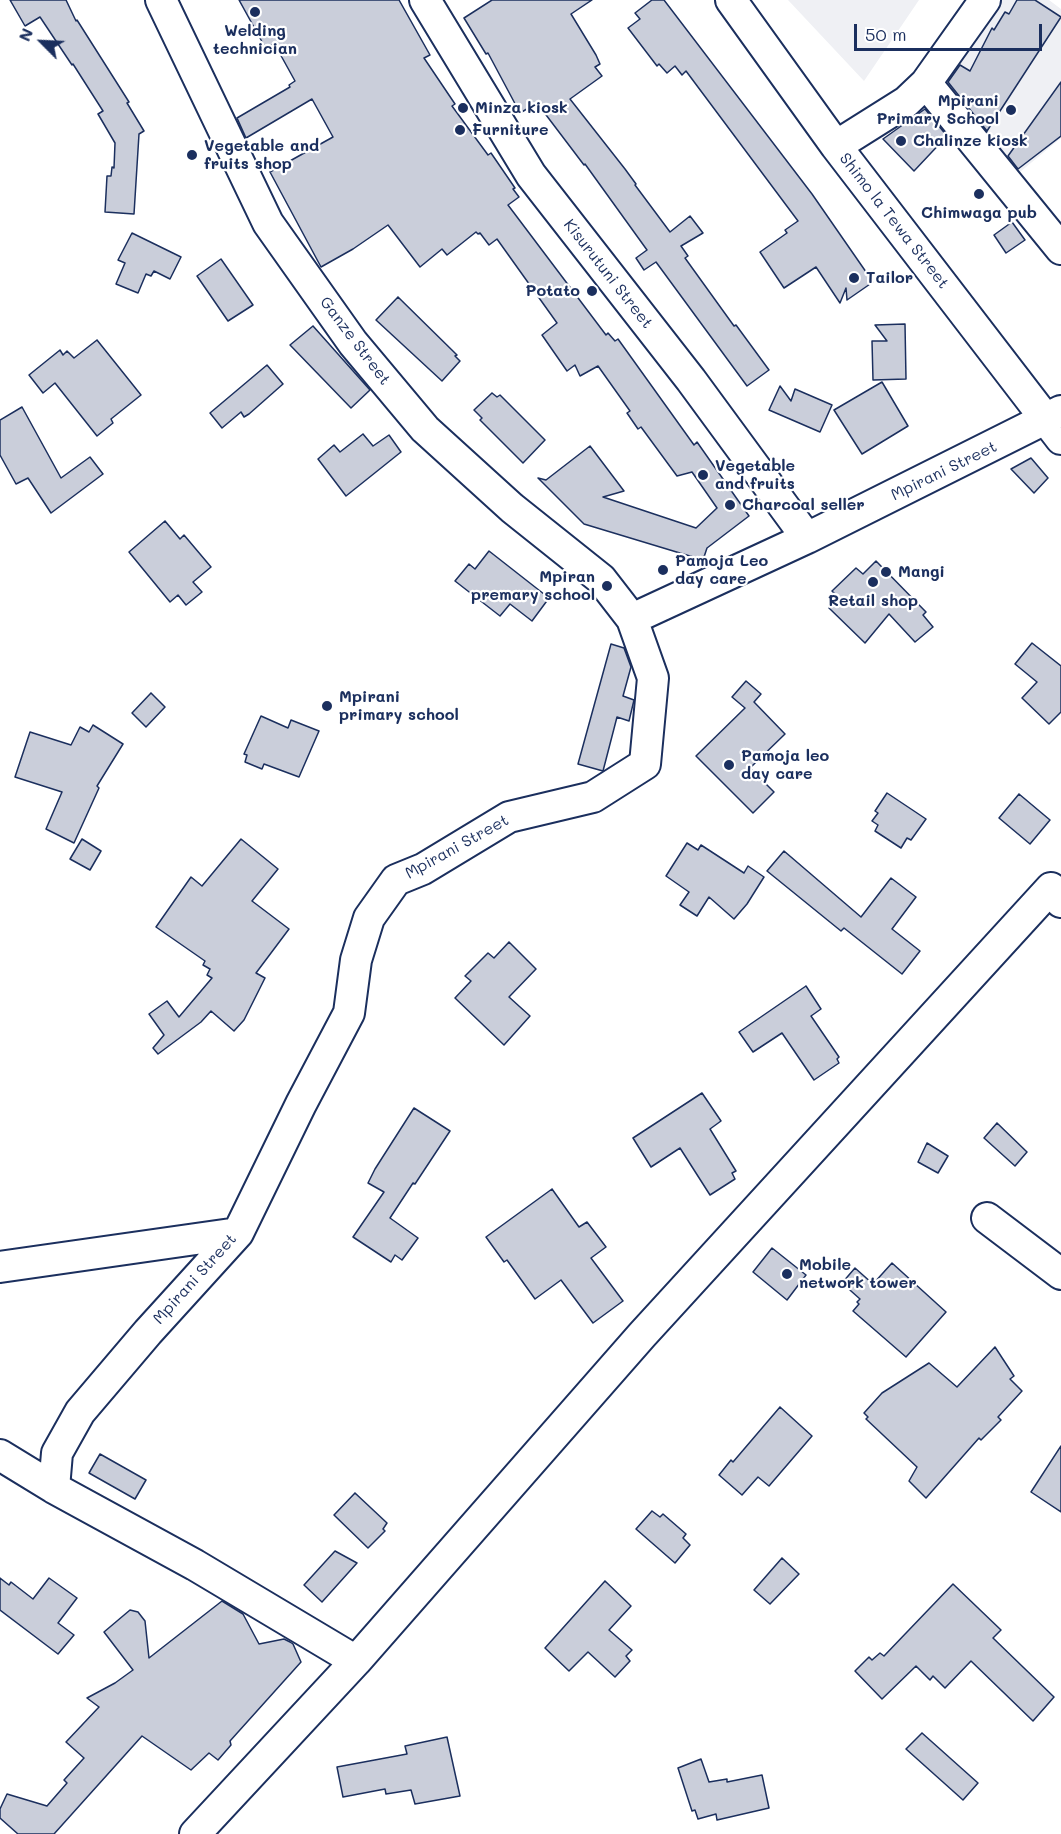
<!DOCTYPE html>
<html>
<head>
<meta charset="utf-8">
<style>
  body { margin:0 }
  #map { position:relative; width:1061px; height:1834px; overflow:hidden; background:#fff; font-family:Mali,sans-serif }
  canvas { display:block }
  .north { position:absolute; left:12px; top:12px; width:60px; height:60px; -webkit-text-stroke:4px #fff; paint-order:stroke; rotate:294deg; font-size:16px; font-weight:700; line-height:24px; text-align:center; color:#1b2f5e }
  .north::after { content:''; display:block; margin:auto; width:21px; height:27px; background:#1b2f5e; clip-path:polygon(50% 0,100% 100%,50% 72%,0 100%) }
  .scale { position:absolute; left:854px; top:24px; width:188px; height:27px; box-sizing:border-box; border:3px solid #1b2f5e; border-top:0; padding-left:8px; font-size:18px; line-height:21px; white-space:nowrap; color:#1b2f5e; -webkit-text-stroke:4px #fff; paint-order:stroke }
</style>
</head>
<body>
<div id="map">
<canvas width="1061" height="1834"></canvas>
<div class="north">N</div>
<div class="scale">50 m</div>
</div>
<script>
const ctx = document.querySelector('canvas').getContext('2d');
ctx.lineJoin = 'round';
function paint(path, color) {
  ctx.fillStyle = color;
  ctx.fill(path, 'evenodd');
}
function toPath(rows) {
  const path = new Path2D();
  for (const r of rows) {
    path.moveTo(r[0], r[1]);
    for (let i = 2; i < r.length; i += 2) path.lineTo(r[i], r[i + 1]);
  }
  return path;
}
function trace(path, color, width, dash) {
  ctx.strokeStyle = color;
  ctx.lineWidth = width;
  ctx.lineCap = dash ? 'butt' : 'round';
  ctx.setLineDash(dash || []);
  ctx.stroke(path);
}
function write(font, color, halo, rows, align = 'center') {
  ctx.font = font + ' Mali,sans-serif';
  ctx.lineWidth = 4.5;
  ctx.setLineDash([]);
  ctx.textBaseline = 'middle';
  ctx.strokeStyle = halo;
  ctx.fillStyle = color;
  for (const [text, x, y, turn = 0] of rows) {
    ctx.save();
    ctx.translate(x, y);
    ctx.rotate((+turn || 0) * Math.PI / 180);
    ctx.textAlign = isNaN(turn) ? turn : align;
    if (halo) ctx.strokeText(text, 0, 0);
    ctx.fillText(text, 0, 0);
    ctx.restore();
  }
}
paint(toPath([
  [788,0,919,0,864,81],
  [998,0,1049,0,1061,9,1061,138,1014,177,938,81]
]), '#eff0f4');
const building = toPath([
  [10,0,66,0,76,21,77,20,129,102,127,103,144,131,139,134,134,214,105,212,107,176,111,176,112,167,114,168,115,143,98,114,103,111,73,64,72,65,40,17,25,26,10,0],
  [239,0,399,0,430,55,424,58,455,104,452,106,488,155,491,153,515,188,513,189,519,197,508,205,606,335,608,333,615,341,618,339,694,445,697,442,749,516,707,548,703,560,584,524,538,478,546,480,590,446,624,491,603,497,696,528,717,508,692,472,677,476,641,427,638,429,627,413,630,411,598,366,580,376,575,365,567,371,542,335,557,323,497,239,489,245,480,233,478,234,476,232,447,255,442,249,420,267,388,225,353,249,321,267,270,172,333,137,312,99,246,138,237,118,290,87,289,85,295,81,274,43,266,49,239,0],
  [492,0,592,0,571,14,596,55,600,64,595,67,602,76,570,99,625,169,636,184,635,185,670,232,690,216,703,233,681,246,688,256,685,258,734,326,736,325,769,370,747,386,656,262,644,270,636,258,647,250,585,164,584,165,537,103,520,113,488,53,486,54,464,18,492,0],
  [652,0,664,0,812,194,873,282,847,300,846,288,840,303,816,267,784,288,760,252,787,233,785,230,798,221,686,71,682,75,675,66,667,73,659,64,657,66,628,28,640,19,635,13,652,0],
  [1017,0,1035,0,1061,17,987,131,948,82,960,65,970,71,992,28,994,30,1005,12,1009,14,1017,0],
  [1061,82,1061,136,1018,169,1008,156,1061,82],
  [925,109,947,136,914,171,883,139,925,109],
  [1012,222,1025,240,1006,253,994,235,1012,222],
  [132,233,181,257,170,279,154,271,151,276,146,274,138,293,116,284,125,263,118,260,132,233],
  [221,259,253,305,228,321,197,276,221,259],
  [398,297,457,355,455,356,460,361,442,381,376,320,398,297],
  [905,324,906,379,873,380,872,341,887,341,875,325,905,324],
  [313,326,370,390,351,408,290,345,313,326],
  [97,340,141,395,111,419,113,423,97,436,55,383,43,393,29,375,60,350,63,355,67,351,74,358,97,340],
  [267,365,283,384,249,414,244,417,241,412,222,428,210,413,267,365],
  [882,382,908,426,862,454,834,410,882,382],
  [780,386,791,401,795,389,832,405,820,432,769,410,780,386],
  [492,393,497,397,500,395,545,440,523,463,480,420,482,418,474,410,492,393],
  [22,407,61,478,90,457,103,474,51,513,28,478,16,484,0,455,0,420,22,407],
  [363,434,373,446,389,435,401,452,346,496,318,459,334,445,340,452,363,434],
  [1031,458,1048,478,1034,493,1011,469,1031,458],
  [165,521,180,539,184,535,211,567,193,582,202,592,186,605,178,595,170,602,129,552,165,521],
  [489,551,549,598,532,621,510,604,500,616,455,581,469,564,475,569,489,551],
  [876,561,926,612,923,615,933,627,915,642,889,614,865,643,829,608,839,598,832,591,856,568,863,574,876,561],
  [1032,643,1061,666,1061,712,1049,724,1022,698,1037,682,1015,664,1032,643],
  [611,644,624,648,631,667,623,696,634,700,629,721,617,717,603,771,578,764,611,644],
  [746,681,761,694,754,702,785,734,750,768,774,792,753,813,696,756,745,708,732,697,746,681],
  [151,693,165,707,146,727,132,713,151,693],
  [261,716,288,728,291,720,319,731,299,777,264,764,262,769,245,762,247,755,244,754,261,716],
  [93,725,123,744,97,786,99,788,74,843,46,829,62,792,15,777,30,732,71,745,80,727,89,732,93,725],
  [887,793,926,819,911,840,907,838,901,848,875,831,878,825,872,821,878,813,875,811,887,793],
  [1019,794,1050,820,1030,844,999,818,1019,794],
  [82,839,101,851,90,870,70,859,82,839],
  [241,839,278,869,252,901,289,929,256,973,265,978,244,1020,234,1031,211,1011,201,1022,158,1054,153,1048,164,1035,149,1014,167,1001,179,1017,212,978,207,975,210,969,203,965,205,961,156,927,191,877,202,886,241,839],
  [687,843,698,850,701,845,744,873,748,866,764,877,747,904,734,919,709,897,697,916,680,905,689,892,666,876,687,843],
  [784,851,861,917,891,878,916,897,892,929,920,951,902,974,844,928,841,931,767,871,784,851],
  [509,942,536,969,509,997,530,1016,504,1045,455,998,471,981,465,976,488,953,494,958,509,942],
  [806,986,821,1009,811,1016,839,1057,837,1059,839,1063,814,1080,782,1033,753,1052,739,1032,806,986],
  [702,1093,721,1121,710,1129,736,1171,732,1173,735,1179,710,1195,680,1148,651,1167,633,1138,702,1093],
  [414,1108,450,1131,415,1184,413,1183,390,1218,418,1238,402,1260,395,1255,391,1262,353,1237,384,1192,368,1183,375,1169,414,1108],
  [997,1123,1027,1152,1015,1166,984,1138,997,1123],
  [927,1143,948,1156,938,1173,918,1162,927,1143],
  [552,1189,579,1227,587,1222,606,1247,591,1258,623,1301,593,1323,561,1280,535,1299,507,1260,504,1262,486,1237,552,1189],
  [772,1248,806,1275,787,1300,753,1272,772,1248],
  [892,1263,946,1312,906,1357,853,1311,859,1304,857,1302,860,1299,842,1283,855,1268,873,1284,892,1263],
  [995,1347,1014,1376,1010,1379,1022,1391,998,1417,1001,1420,981,1440,979,1438,926,1498,909,1481,917,1467,866,1419,868,1417,864,1413,882,1393,929,1363,957,1387,995,1347],
  [780,1407,812,1436,769,1486,758,1477,742,1495,719,1475,731,1460,733,1462,780,1407],
  [1061,1446,1061,1512,1031,1492,1061,1446],
  [100,1454,146,1480,135,1499,89,1473,100,1454],
  [355,1493,387,1523,383,1529,385,1531,368,1548,334,1515,355,1493],
  [652,1511,660,1517,663,1514,686,1534,683,1538,690,1545,675,1563,636,1529,652,1511],
  [335,1551,357,1563,322,1602,304,1585,335,1551],
  [782,1558,799,1574,770,1604,754,1590,782,1558],
  [0,1578,9,1585,11,1582,33,1599,49,1578,77,1598,58,1623,74,1635,58,1654,0,1610,0,1578],
  [605,1581,631,1606,609,1630,632,1650,626,1656,630,1661,615,1677,588,1652,569,1671,545,1648,605,1581],
  [953,1584,1001,1630,993,1638,1054,1697,1033,1721,971,1661,945,1688,933,1676,930,1680,916,1666,882,1699,855,1671,869,1657,872,1660,880,1653,884,1656,953,1584],
  [222,1601,243,1614,259,1644,284,1639,290,1642,293,1644,301,1662,230,1741,231,1745,218,1760,209,1753,191,1770,142,1736,54,1834,18,1834,0,1818,0,1809,7,1794,47,1806,67,1783,64,1780,84,1758,66,1742,99,1707,87,1698,115,1683,133,1670,104,1632,130,1610,138,1612,145,1621,149,1658,222,1601],
  [922,1733,978,1783,963,1800,906,1749,922,1733],
  [447,1737,460,1796,415,1804,411,1790,386,1794,385,1789,343,1797,337,1767,407,1754,405,1746,447,1737],
  [701,1759,709,1782,727,1779,727,1782,762,1775,769,1808,717,1820,716,1814,698,1819,695,1810,692,1811,678,1768,701,1759]
]);
paint(building, '#caceda');
trace(building, '#1b2f5e', 1.5);
const minor = toPath([
  [161,0,268,223,353,343,425,429,512,508,601,579,632,619],
  [425,0,531,175,691,380,807,538],
  [731,0,836,146,1061,439],
  [926,83,1061,249],
  [836,146,906,102,926,83,985,0],
  [987,1218,1061,1274],
  [0,1267,238,1233],
  [0,1455,54,1488,195,1565,356,1661],
  [54,1488,57,1453,80,1412,148,1332,238,1233,301,1104,349,1013,356,960,369,918,396,880,423,869,509,817,593,797,645,764,653,678,632,619,807,538,1061,411],
  [195,1834,356,1661,642,1335,1051,888,1061,902]
]);
trace(minor, '#1b2f5e', 34);
trace(minor, '#fff', 30);
for (const [x, y, r, color] of [
  [255,12,6,"#1b2f5e"],
  [463,108,6,"#1b2f5e"],
  [1011,110,6,"#1b2f5e"],
  [460,130,6,"#1b2f5e"],
  [901,141,6,"#1b2f5e"],
  [192,155,6,"#1b2f5e"],
  [979,194,6,"#1b2f5e"],
  [854,278,6,"#1b2f5e"],
  [592,291,6,"#1b2f5e"],
  [703,475,6,"#1b2f5e"],
  [730,505,6,"#1b2f5e"],
  [663,570,6,"#1b2f5e"],
  [886,572,6,"#1b2f5e"],
  [873,582,6,"#1b2f5e"],
  [607,586,6,"#1b2f5e"],
  [327,706,6,"#1b2f5e"],
  [729,765,6,"#1b2f5e"],
  [787,1274,6,"#1b2f5e"]
]) {
  const dot = new Path2D();
  dot.arc(x, y, r, 0, 2 * Math.PI);
  ctx.fillStyle = color;
  ctx.fill(dot);
  trace(dot, '#fff', 2);
}
write('bold 16px', '#1b2f5e', '#fff', [
  ["Welding",255,31,"center"],
  ["technician",255,49,"center"],
  ["Mpirani",999,101,"right"],
  ["Primary School",999,119,"right"],
  ["Minza kiosk",475,108],
  ["Furniture",472,130],
  ["Chalinze kiosk",913,141],
  ["Vegetable and",204,146],
  ["fruits shop",204,164],
  ["Chimwaga pub",979,213,"center"],
  ["Tailor",866,278],
  ["Potato",580,291,"right"],
  ["Vegetable",715,466],
  ["and fruits",715,484],
  ["Charcoal seller",742,505],
  ["Pamoja Leo",675,561],
  ["day care",675,579],
  ["Mangi",898,572],
  ["Mpiran",595,577,"right"],
  ["premary school",595,595,"right"],
  ["Retail shop",873,601,"center"],
  ["Mpirani",339,697],
  ["primary school",339,715],
  ["Pamoja leo",741,756],
  ["day care",741,774],
  ["Mobile",799,1265],
  ["network tower",799,1283]
], 'left');
write('16px', '#1b2f5e', '#fff', [
  ["Shimo la Tewa Street",894,221,52],
  ["Kisurutuni Street",608,274,52],
  ["Ganze Street",355,341,53],
  ["Mpirani Street",944,471,-26],
  ["Mpirani Street",457,847,-29],
  ["Mpirani Street",195,1279,-48]
]);
</script>
</body>
</html>
